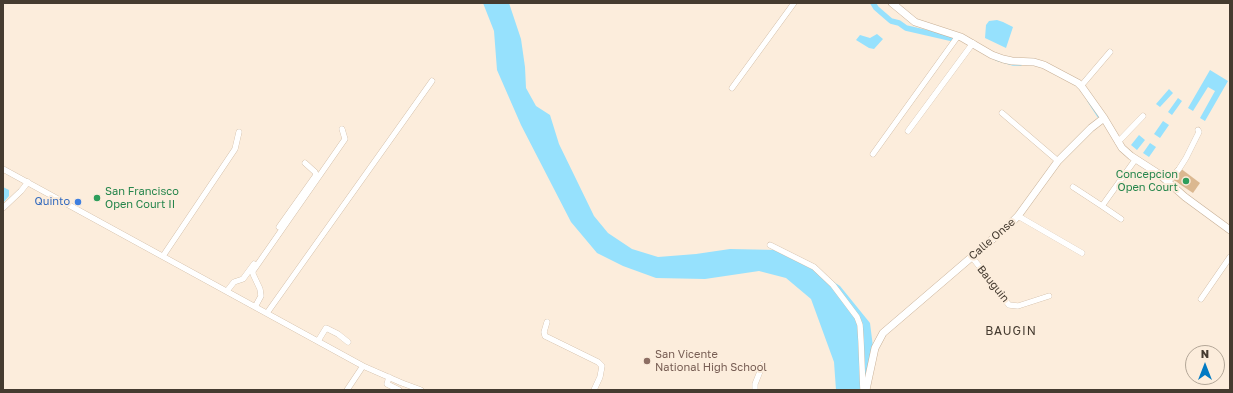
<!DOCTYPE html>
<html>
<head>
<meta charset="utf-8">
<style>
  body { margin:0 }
  #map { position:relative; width:1233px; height:393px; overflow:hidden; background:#fceddc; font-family:"Golos Text",sans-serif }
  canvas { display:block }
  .frame { position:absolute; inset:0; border:4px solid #453b30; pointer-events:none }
  .north { position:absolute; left:1185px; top:345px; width:40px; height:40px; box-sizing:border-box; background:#fceddc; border:1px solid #b3a697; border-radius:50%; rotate:0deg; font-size:11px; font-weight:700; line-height:16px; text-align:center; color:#453b30 }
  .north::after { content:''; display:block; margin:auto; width:14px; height:18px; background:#017ac3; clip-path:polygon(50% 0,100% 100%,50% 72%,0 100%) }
</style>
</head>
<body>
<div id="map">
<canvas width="1233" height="393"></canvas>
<div class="frame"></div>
<div class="north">N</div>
</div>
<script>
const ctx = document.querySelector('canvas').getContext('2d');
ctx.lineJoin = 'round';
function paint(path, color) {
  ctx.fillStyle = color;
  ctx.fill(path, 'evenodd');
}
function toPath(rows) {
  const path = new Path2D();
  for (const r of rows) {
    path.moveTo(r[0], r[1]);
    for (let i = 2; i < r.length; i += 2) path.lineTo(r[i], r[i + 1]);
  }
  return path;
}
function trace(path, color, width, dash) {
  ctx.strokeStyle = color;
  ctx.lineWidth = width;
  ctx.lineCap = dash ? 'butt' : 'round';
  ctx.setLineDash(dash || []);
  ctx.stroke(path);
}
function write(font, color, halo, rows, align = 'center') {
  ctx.font = font + ' "Golos Text",sans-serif';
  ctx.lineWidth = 4;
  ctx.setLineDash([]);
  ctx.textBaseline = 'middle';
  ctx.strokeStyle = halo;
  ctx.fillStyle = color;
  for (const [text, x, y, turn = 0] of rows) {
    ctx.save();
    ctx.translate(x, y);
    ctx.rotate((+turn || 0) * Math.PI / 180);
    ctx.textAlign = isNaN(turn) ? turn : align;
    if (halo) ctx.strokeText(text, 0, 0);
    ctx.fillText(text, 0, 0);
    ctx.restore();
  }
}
paint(toPath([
  [1180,168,1200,183,1193,193,1172,179]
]), '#dbb890');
paint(toPath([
  [483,3,509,3,521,39,525,67,526,88,536,106,550,115,559,144,594,216,608,233,632,249,658,257,696,254,730,249,778,250,803,262,840,286,870,323,873,347,864,390,836,390,834,362,811,299,786,278,759,271,705,279,656,278,623,266,597,253,571,222,521,125,497,70,494,31],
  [997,20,1003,22,1013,27,1006,48,985,38,986,25,989,21],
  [877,34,883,39,874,49,869,48,856,40,860,35,870,38],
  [1210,70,1228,81,1205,121,1200,118,1215,91,1208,87,1193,111,1188,108],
  [1169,89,1173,93,1160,107,1156,104],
  [1178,98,1182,101,1172,115,1168,112],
  [1163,121,1169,125,1160,138,1154,134],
  [1139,135,1145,140,1137,150,1131,145],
  [1150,143,1156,147,1149,157,1143,153],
  [3,187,9,190,9,196,3,203]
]), '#96e1fd');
trace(toPath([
  [996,60,1013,65,1021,65],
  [1088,101,1099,118]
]), '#96e1fd', 1.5);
trace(toPath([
  [873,3,876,8,891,21,899,23,906,28,954,39]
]), '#96e1fd', 5.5);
const minor = toPath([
  [1081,86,1110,52],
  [732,88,794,3],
  [1002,113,1058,161],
  [908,131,973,43],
  [1118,142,1143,116],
  [873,154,958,36],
  [3,169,363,366,402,383,421,390],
  [1168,182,1179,169,1186,158,1199,132,1198,130],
  [1073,187,1102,206,1135,160],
  [1102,206,1121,219],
  [3,208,21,191,28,182],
  [1018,216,1082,253],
  [279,227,316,175,315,172,305,163],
  [770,245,814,267,833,285,857,317,860,325,861,341,863,390],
  [163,256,235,149,239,132],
  [972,257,1009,305,1018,306,1049,296],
  [227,291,234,282,243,279,254,264],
  [1201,299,1230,257],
  [255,307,261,296,260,289,253,274,253,271,345,139,342,129],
  [267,313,432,81],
  [547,322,544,332,545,336,598,362,602,366,600,377,594,390],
  [318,341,326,328,338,334,348,342],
  [389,377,387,384,399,390],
  [347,390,363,366],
  [755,390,755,384,763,364]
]);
const tertiary = toPath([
  [892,3,915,22,961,37,992,55,1003,59,1012,61,1034,62,1044,65,1078,83,1082,87,1104,118,1122,148,1131,156,1159,174,1185,197,1230,230],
  [866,390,875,348,883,333,1009,225,1018,216,1058,161,1091,128,1104,118]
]);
trace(minor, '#c7af95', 6);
trace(tertiary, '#c7af95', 8);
trace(minor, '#fff', 5.5);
trace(tertiary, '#fff', 7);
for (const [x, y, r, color] of [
  [1186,181,4,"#2e9e5b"],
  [97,198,4,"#2e9e5b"],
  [78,202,4,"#3f7fe0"],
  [647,361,4,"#8d6e63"]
]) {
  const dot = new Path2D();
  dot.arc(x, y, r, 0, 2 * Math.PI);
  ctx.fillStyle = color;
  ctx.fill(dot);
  trace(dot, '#fceddc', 1.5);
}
write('11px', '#27864d', '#fceddc', [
  ["Concepcion",1178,175],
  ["Open Court",1178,188],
  ["San Francisco",105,192,"left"],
  ["Open Court II",105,205,"left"]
], 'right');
write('11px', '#366cbe', '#fceddc', [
  ["Quinto",70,202]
], 'right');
write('11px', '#453b30', '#fceddc', [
  ["Calle Onse",992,239,-41],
  ["Bauguin",993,284,51]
]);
write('11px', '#785e54', '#fceddc', [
  ["San Vicente",655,355],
  ["National High School",655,368]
], 'left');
ctx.letterSpacing = '1px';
write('12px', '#453b30', '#fceddc', [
  ["BAUGIN",1011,331]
]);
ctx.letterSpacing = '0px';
</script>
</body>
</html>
